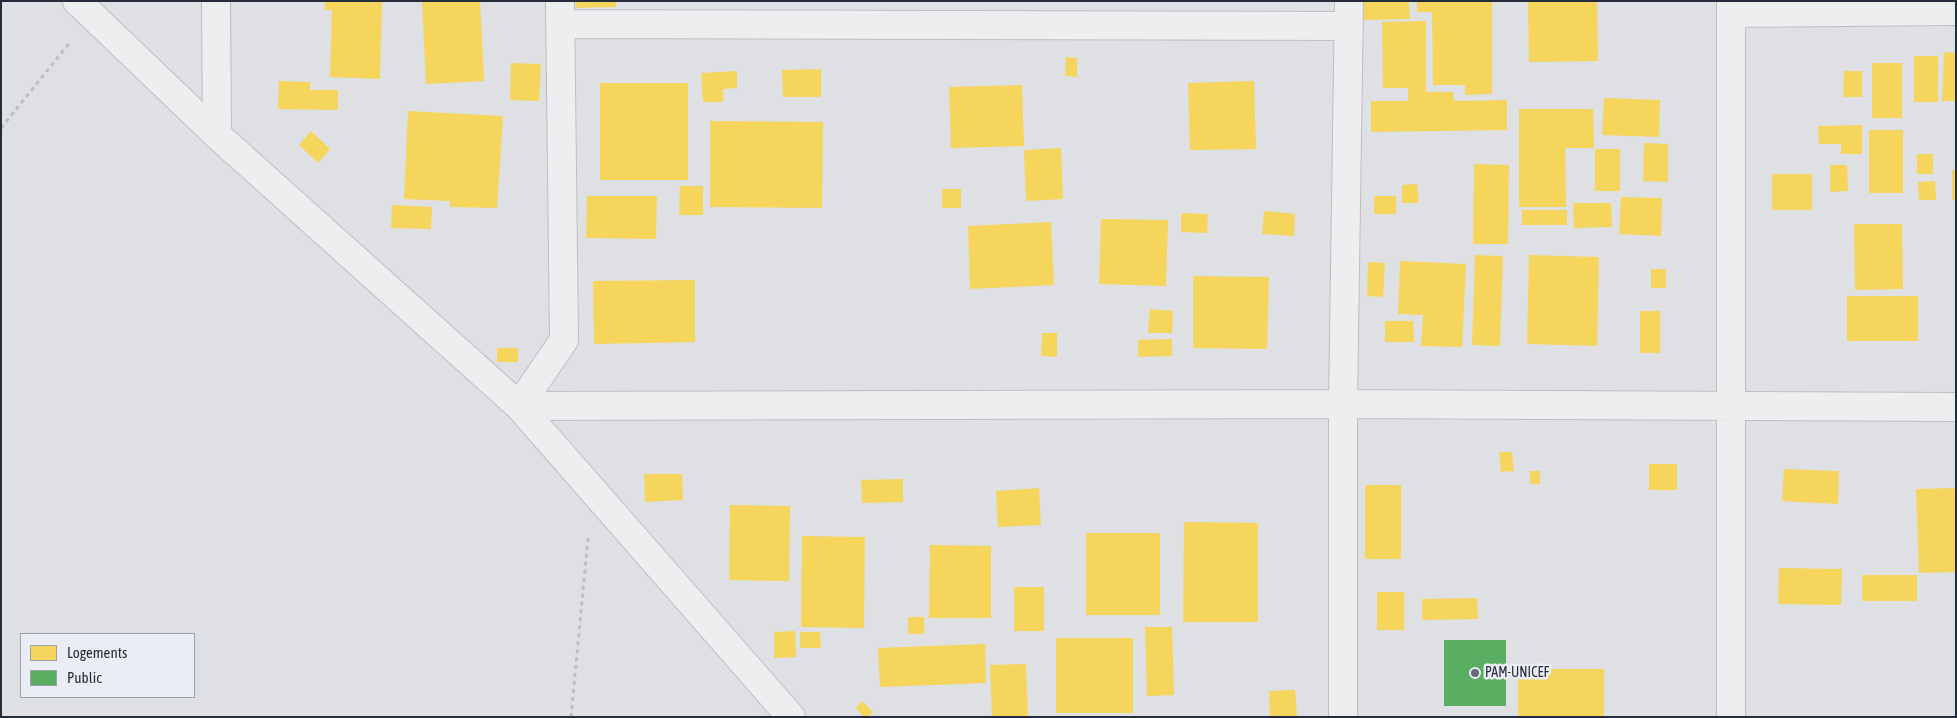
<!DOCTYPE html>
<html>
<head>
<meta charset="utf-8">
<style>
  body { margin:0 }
  #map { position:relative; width:1957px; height:718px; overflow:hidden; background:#dee0e3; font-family:"Asap Condensed",sans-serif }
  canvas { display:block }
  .frame { position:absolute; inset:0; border:2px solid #252d3d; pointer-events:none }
  .legend { position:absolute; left:20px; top:633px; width:175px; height:65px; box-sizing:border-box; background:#eaeef4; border:1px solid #9ba1ab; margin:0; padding:6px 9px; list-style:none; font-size:15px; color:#252d3d }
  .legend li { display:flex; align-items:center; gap:10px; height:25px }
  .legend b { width:25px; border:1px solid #9ba1ab }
</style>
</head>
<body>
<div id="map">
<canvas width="1957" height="718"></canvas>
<div class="frame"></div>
<ul class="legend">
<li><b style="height:14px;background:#f6d55c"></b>Logements</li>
<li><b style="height:14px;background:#5aae61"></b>Public</li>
</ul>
</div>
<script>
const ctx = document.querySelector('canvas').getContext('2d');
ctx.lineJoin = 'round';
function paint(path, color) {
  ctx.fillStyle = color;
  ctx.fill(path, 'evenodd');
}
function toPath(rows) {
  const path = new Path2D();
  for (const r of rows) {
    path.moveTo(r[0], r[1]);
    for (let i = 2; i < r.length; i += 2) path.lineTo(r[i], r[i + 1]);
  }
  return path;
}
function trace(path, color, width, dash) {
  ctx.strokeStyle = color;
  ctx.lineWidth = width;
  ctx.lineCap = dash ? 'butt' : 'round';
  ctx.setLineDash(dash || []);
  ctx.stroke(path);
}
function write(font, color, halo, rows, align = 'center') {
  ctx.font = font + ' "Asap Condensed",sans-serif';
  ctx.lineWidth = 5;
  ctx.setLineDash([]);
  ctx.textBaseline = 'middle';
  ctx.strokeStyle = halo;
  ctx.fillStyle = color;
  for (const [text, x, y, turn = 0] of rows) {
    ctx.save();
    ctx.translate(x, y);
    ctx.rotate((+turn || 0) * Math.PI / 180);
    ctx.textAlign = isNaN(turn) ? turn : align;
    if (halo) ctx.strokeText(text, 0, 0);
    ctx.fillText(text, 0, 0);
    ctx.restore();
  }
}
paint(toPath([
  [325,1,382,1,380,79,330,77,332,10,325,10],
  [422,1,480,1,484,81,426,84],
  [575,1,616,1,616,7,576,8],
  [1360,1,1409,1,1410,19,1360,20],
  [1417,1,1492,1,1492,94,1465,95,1465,85,1433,85,1432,12,1417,12],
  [1528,1,1597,1,1598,61,1529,62],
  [1426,21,1426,92,1453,92,1454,101,1507,100,1507,130,1371,132,1371,101,1408,101,1408,88,1383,88,1382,22],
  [1944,52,1956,53,1956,101,1942,101],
  [1914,56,1938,56,1938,102,1914,102],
  [1066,57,1077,58,1077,77,1065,76],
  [511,63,541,64,539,101,510,100],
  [1872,63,1902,63,1902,118,1872,118],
  [821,69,821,97,783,97,782,70],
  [737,71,737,88,723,89,723,102,703,102,701,73],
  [1844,71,1862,71,1862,97,1843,97],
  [279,81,310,82,310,90,338,90,338,110,278,109],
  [1254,81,1256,149,1190,150,1188,83],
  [600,83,688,83,688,180,600,180],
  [1022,85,1024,146,951,148,949,87],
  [1604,98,1660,100,1659,137,1602,135],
  [1519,109,1593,109,1594,148,1565,148,1566,207,1519,207],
  [408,111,503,116,497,208,450,207,450,201,404,199],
  [710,121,823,122,822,208,710,207],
  [1862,125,1862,154,1841,154,1841,144,1819,144,1818,126],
  [1869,130,1903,130,1903,193,1869,193],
  [311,131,330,149,318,163,299,145],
  [1644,143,1668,144,1668,182,1643,181],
  [1061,148,1063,199,1026,201,1024,150],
  [1595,149,1620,149,1620,191,1595,191],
  [1917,154,1933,154,1933,174,1917,174],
  [1474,164,1509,165,1508,244,1473,244],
  [1830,165,1847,165,1848,191,1830,192],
  [1952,170,1956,170,1956,200,1952,200],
  [1772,174,1812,174,1812,210,1772,210],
  [1935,181,1936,200,1919,200,1918,182],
  [1417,184,1419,203,1402,203,1402,185],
  [680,186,703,186,703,215,679,215],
  [942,189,961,189,961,208,942,208],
  [587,196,657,196,656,239,586,238],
  [1374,196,1396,196,1396,214,1374,214],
  [1621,197,1662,198,1661,236,1619,234],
  [1573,203,1611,203,1612,227,1574,228],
  [392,205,432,207,431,229,391,228],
  [1522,210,1567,210,1567,225,1522,225],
  [1264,211,1295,214,1294,236,1262,234],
  [1181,213,1208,214,1207,233,1181,232],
  [1101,219,1168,220,1166,286,1099,284],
  [1051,222,1054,285,970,289,968,226],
  [1854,224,1902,224,1903,289,1855,290],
  [1475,255,1503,256,1500,346,1472,345],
  [1529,255,1599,257,1597,346,1527,344],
  [1400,261,1466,264,1462,347,1421,346,1423,315,1398,314],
  [1368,262,1385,263,1383,297,1367,296],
  [1651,269,1666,269,1666,288,1651,288],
  [1193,276,1269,277,1267,349,1193,348],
  [695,280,695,342,594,344,593,281],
  [1847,296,1918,296,1918,341,1847,341],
  [1150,309,1173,311,1172,333,1148,333],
  [1640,311,1660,311,1660,353,1640,353],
  [1385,321,1413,321,1414,342,1385,342],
  [1042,333,1057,333,1057,357,1041,356],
  [1172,339,1172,356,1138,357,1138,340],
  [497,348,518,348,518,362,497,362],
  [1499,452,1512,452,1514,471,1501,472],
  [1649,464,1677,464,1677,490,1649,490],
  [1784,469,1839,471,1838,504,1782,501],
  [1530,471,1540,471,1540,484,1530,484],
  [644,474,682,474,683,500,645,502],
  [903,479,903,502,862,503,861,480],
  [1365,485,1401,485,1401,559,1365,559],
  [1039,488,1041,525,998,527,996,491],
  [1956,488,1956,572,1919,573,1916,489],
  [730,505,790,506,789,581,729,580],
  [1184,522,1258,523,1258,622,1183,622],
  [1086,533,1160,533,1160,615,1086,615],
  [802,536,865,537,864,628,801,627],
  [930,545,991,546,991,618,929,618],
  [1779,568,1842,569,1841,605,1778,604],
  [1862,575,1917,575,1917,601,1862,601],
  [1014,587,1044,587,1044,631,1014,631],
  [1377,592,1404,592,1404,630,1377,630],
  [1477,598,1478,619,1422,620,1422,599],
  [908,617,924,617,924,634,908,634],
  [1145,627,1172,627,1174,695,1147,696],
  [795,631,796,657,774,658,774,632],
  [800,632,820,632,821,648,800,648],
  [1056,638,1133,638,1133,713,1056,713],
  [985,644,986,683,880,687,878,648],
  [1026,664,1028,717,992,717,990,665],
  [1518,669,1604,669,1604,717,1518,717],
  [1295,690,1297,717,1270,717,1269,691],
  [862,701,873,712,868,717,864,717,856,708]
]), '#f6d55c');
paint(toPath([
  [1444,640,1506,640,1506,706,1444,706]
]), '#5aae61');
const street = toPath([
  [77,1,217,135,519,406,791,717],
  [216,1,217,135],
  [1731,13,1956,11],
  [560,24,1349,26],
  [519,406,1343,404,1956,407],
  [519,406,564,340,560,1],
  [1343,717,1343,404,1349,1],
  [1731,717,1731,1]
]);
trace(street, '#bcbec1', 30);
trace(toPath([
  [1,128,71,41],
  [571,717,588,538]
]), '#bdbec3', 3, [4, 4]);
trace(street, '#edeef0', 28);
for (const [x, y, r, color] of [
  [1475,673,5,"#666c77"]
]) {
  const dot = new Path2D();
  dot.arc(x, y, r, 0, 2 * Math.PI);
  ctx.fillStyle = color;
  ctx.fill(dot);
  trace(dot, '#eaeef4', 2);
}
write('14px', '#252d3d', '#eaeef4', [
  ["PAM-UNICEF",1485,673]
], 'left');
</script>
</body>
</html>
